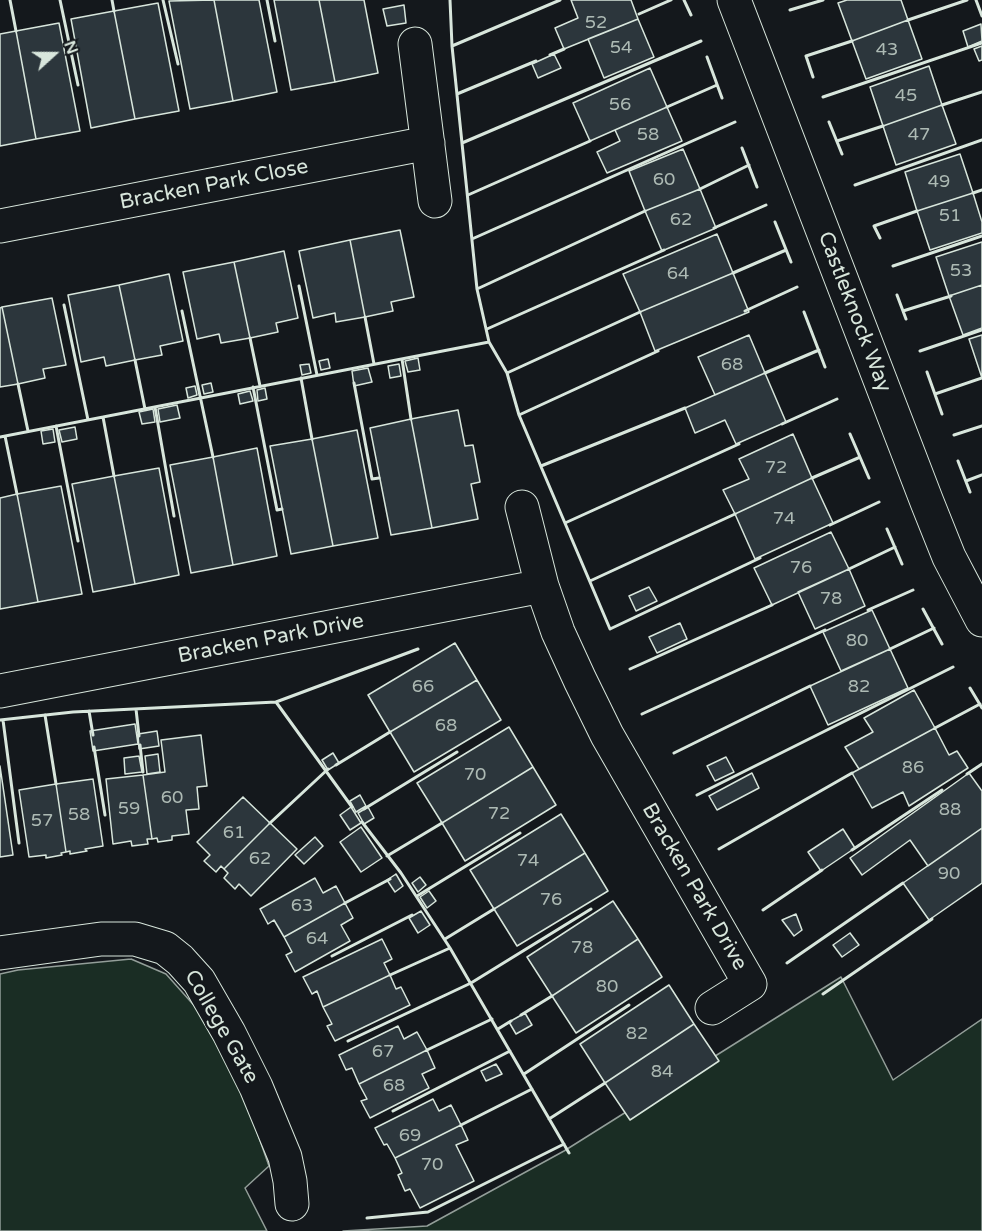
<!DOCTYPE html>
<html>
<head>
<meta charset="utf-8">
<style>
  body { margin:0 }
  #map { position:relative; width:982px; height:1231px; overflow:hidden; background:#14181c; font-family:"Varela Round",sans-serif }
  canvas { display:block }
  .north { position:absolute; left:24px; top:24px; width:60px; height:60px; -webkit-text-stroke:4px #14181c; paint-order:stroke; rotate:69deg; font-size:16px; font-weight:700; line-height:24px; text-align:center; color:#d8e6dc }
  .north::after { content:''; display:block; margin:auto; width:21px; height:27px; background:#d8e6dc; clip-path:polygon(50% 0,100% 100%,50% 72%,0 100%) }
</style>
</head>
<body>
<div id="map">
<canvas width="982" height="1231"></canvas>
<div class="north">N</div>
</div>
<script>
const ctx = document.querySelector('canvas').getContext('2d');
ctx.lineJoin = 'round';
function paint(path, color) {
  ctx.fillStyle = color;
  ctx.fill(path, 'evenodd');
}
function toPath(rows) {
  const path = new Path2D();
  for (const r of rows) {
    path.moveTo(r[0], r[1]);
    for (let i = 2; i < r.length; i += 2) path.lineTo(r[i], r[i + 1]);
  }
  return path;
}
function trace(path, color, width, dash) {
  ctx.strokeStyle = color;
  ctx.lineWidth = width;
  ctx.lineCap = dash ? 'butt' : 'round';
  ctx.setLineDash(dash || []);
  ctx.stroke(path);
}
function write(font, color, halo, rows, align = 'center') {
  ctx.font = font + ' "Varela Round",sans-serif';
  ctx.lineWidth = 4.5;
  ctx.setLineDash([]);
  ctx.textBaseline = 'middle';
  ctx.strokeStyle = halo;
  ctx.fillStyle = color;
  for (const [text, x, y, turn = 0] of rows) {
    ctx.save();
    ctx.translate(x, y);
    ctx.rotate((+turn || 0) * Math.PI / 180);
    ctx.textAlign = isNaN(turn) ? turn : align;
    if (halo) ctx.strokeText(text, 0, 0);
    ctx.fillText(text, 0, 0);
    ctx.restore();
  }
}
const green = toPath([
  [131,959,166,974,199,1011,246,1101,269,1166,245,1188,267,1231,0,1231,0,974,18,970,131,959],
  [841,977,893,1080,982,1019,982,1231,343,1231,427,1226,564,1151,841,977]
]);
paint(green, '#1a2d24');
trace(green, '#939e99', 1.5);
const building = toPath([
  [214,0,259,0,277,92,233,101,214,0],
  [214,0,233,101,190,109,169,1,214,0],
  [274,0,319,0,335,82,291,90,274,0],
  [319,0,364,0,378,73,335,82,319,0],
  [571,0,631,0,638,19,564,49,555,28,578,18,571,0],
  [847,0,901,0,908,20,852,41,838,3,847,0],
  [158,3,179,111,135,119,114,11,158,3],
  [404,5,406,23,387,26,383,9,404,5],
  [114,11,135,119,91,128,71,19,114,11],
  [638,19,654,57,604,78,588,39,638,19],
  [908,20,922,59,866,79,852,41,908,20],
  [59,23,80,131,36,139,16,31,59,23],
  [981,24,982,41,968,47,963,31,981,24],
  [16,31,36,139,0,146,0,34,16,31],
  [982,46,982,60,979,61,974,49,982,46],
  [554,54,561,68,538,78,532,64,554,54],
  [929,66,942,105,883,126,870,87,929,66],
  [650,68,667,107,590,141,573,103,650,68],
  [942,105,956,144,896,165,883,126,942,105],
  [667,107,682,141,607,173,597,152,620,141,615,130,667,107],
  [683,149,700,189,645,211,629,171,683,149],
  [960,154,973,193,917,211,905,172,960,154],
  [700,189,716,228,662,251,645,211,700,189],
  [973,193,982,222,982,233,930,250,917,211,973,193],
  [400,230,414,297,391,302,393,311,365,317,350,240,400,230],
  [717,234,733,273,640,312,623,274,717,234],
  [350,240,365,317,336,322,335,313,313,318,299,251,350,240],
  [982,242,982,285,949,296,936,257,982,242],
  [284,251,298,318,276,323,278,332,250,338,234,262,284,251],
  [234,262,250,338,221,343,219,334,197,339,183,272,234,262],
  [733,273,749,312,655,351,640,312,733,273],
  [169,274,183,341,160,346,162,355,135,360,119,285,169,274],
  [119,285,135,360,106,366,104,357,81,362,68,295,119,285],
  [982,285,982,328,963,335,949,296,982,285],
  [52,298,66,365,43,369,45,378,18,384,2,307,52,298],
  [2,307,18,384,0,387,0,308,2,307],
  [749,335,765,373,715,395,698,357,749,335],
  [982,335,982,378,969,339,982,335],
  [418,358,420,370,408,372,405,361,418,358],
  [328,359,330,368,321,370,319,361,328,359],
  [309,364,311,373,302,375,300,365,309,364],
  [399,364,401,376,390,378,388,366,399,364],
  [368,368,372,382,354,386,352,371,368,368],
  [765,373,786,422,736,444,725,420,695,433,685,408,765,373],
  [211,383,213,392,204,394,202,385,211,383],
  [195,386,197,395,188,398,186,388,195,386],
  [265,388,267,399,258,401,257,390,265,388],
  [250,391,253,401,240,404,238,394,250,391],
  [177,405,180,418,160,422,158,409,177,405],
  [153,409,155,422,142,424,139,412,153,409],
  [458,410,465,446,473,445,480,482,471,484,478,519,432,528,411,419,458,410],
  [411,419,432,528,391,535,370,428,411,419],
  [75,427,77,439,62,442,59,430,75,427],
  [53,429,55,442,43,444,41,431,53,429],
  [357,430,378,538,333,546,312,439,357,430],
  [793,434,812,478,735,514,723,490,749,479,739,459,793,434],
  [312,439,333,546,291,554,270,446,312,439],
  [257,448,277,556,233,565,213,457,257,448],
  [213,457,233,565,191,573,170,465,213,457],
  [159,468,179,575,135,584,114,476,159,468],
  [114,476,135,584,93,592,72,484,114,476],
  [812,478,833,523,755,559,735,514,812,478],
  [61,486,82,594,38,602,17,494,61,486],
  [17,494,38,602,0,609,0,498,17,494],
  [831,532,849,569,772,605,754,568,831,532],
  [849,569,865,606,815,629,798,592,849,569],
  [649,587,657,601,636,611,629,596,649,587],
  [872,610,890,649,841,671,823,632,872,610],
  [680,623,687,639,657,653,649,637,680,623],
  [455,643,477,680,390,732,368,695,455,643],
  [890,649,908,688,828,725,810,686,890,649],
  [477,680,501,720,414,772,390,732,477,680],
  [914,690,935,728,859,769,845,747,873,732,864,718,914,690],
  [135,724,138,744,93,751,90,731,135,724],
  [509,727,533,767,442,823,417,783,509,727],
  [935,728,949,755,957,751,968,768,909,806,903,792,872,808,852,773,935,728],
  [157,731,159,746,139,749,138,734,157,731],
  [201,735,207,786,197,787,199,809,186,810,189,834,172,836,172,840,158,842,157,838,152,839,143,775,165,772,161,740,201,735],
  [333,753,339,763,328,770,322,760,333,753],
  [158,754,160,772,147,774,145,756,158,754],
  [139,756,142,772,125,774,124,758,139,756],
  [726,757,734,772,715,781,707,766,726,757],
  [0,766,13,855,0,857,0,766],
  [533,767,556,805,465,861,442,823,533,767],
  [752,773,759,788,717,810,709,796,752,773],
  [969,773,982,791,982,828,928,866,910,840,862,875,850,858,969,773],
  [143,775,152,839,147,839,148,844,132,846,131,841,113,844,106,779,143,775],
  [93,779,103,846,85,849,87,851,70,854,70,851,66,852,56,784,93,779],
  [56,784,66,852,61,853,62,855,46,858,46,855,29,857,19,790,56,784],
  [360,795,366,806,356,812,350,801,360,795],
  [243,797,270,823,224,869,221,866,216,872,204,861,210,855,197,842,243,797],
  [351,807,361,823,350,830,340,815,351,807],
  [368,807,374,818,364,824,358,813,368,807],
  [561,814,585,853,494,909,470,870,561,814],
  [270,823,297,849,251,896,239,884,235,889,224,878,228,873,224,869,270,823],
  [361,827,382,858,361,872,340,842,361,827],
  [982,828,982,883,929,920,903,883,982,828],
  [843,829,855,848,821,871,808,852,843,829],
  [315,837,323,846,304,864,295,855,315,837],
  [585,853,608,891,517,946,494,909,585,853],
  [396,874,403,886,395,892,387,880,396,874],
  [420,877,426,885,418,892,412,883,420,877],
  [315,878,323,893,336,886,345,903,284,937,274,920,268,924,260,909,315,878],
  [429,891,436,901,427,908,420,897,429,891],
  [613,901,638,939,552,996,527,957,613,901],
  [345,903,353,918,341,925,350,941,295,972,286,955,292,952,284,937,345,903],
  [421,911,430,925,418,933,409,918,421,911],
  [796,914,802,930,794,936,782,920,796,914],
  [850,933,859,945,842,957,833,945,850,933],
  [382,939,392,959,384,963,390,975,323,1007,317,991,312,994,303,977,382,939],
  [638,939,662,977,576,1033,552,996,638,939],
  [390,975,396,989,401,987,410,1005,335,1041,327,1026,332,1024,323,1007,390,975],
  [669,985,694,1024,605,1083,580,1044,669,985],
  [525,1013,532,1025,516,1034,509,1022,525,1013],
  [694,1024,719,1061,630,1120,605,1083,694,1024],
  [398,1026,404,1039,417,1032,427,1050,359,1084,352,1068,346,1070,339,1055,398,1026],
  [427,1050,435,1068,422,1074,429,1088,370,1118,361,1101,367,1099,359,1084,427,1050],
  [496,1064,502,1074,486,1081,481,1071,496,1064],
  [433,1099,439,1111,451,1105,461,1125,395,1158,387,1144,384,1145,375,1128,433,1099],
  [461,1125,468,1140,456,1145,474,1181,420,1208,410,1189,405,1191,398,1175,402,1173,395,1158,461,1125]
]);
paint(building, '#2c363c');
trace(building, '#d8e6dc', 1.5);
const minor = toPath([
  [734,0,927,502,949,557,982,620],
  [415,44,435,201],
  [0,226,428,143],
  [522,507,542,586,558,632,580,680,607,735,750,984,712,1008],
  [0,691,542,586],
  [0,953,101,939,135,939,165,948,180,960,199,981,229,1033,256,1087,285,1157,290,1181,292,1204]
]);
trace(minor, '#d8e6dc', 35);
trace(minor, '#14181c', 33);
trace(toPath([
  [10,0,16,31],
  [60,0,78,85],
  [112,0,114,11],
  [163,0,178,64],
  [267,0,275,41],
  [450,0,452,46,477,289,489,342,507,373,640,312],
  [684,0,691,15],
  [976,0,982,16],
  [790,10,823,0],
  [639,14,671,0],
  [908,20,967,0],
  [452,46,560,0],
  [550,55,564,49],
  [707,57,722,98],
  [813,77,806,56,852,41],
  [457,94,536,61],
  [823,97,982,43],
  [942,105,982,92],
  [667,107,717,85],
  [829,122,842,154],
  [837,141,883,126],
  [462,143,701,41],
  [742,148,757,187],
  [855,185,982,140],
  [700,189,749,165],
  [973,193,982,190],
  [468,195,590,141],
  [775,222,791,262],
  [714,228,766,205],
  [880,238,874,226,917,211],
  [472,239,735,122],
  [893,266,982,236],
  [733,273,786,250],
  [299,286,317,375],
  [477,289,645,211],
  [897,295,906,319],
  [64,305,88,420],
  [182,311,213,457],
  [745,311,797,287],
  [903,311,951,296],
  [804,312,825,367],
  [365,317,374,364],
  [487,329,664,250],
  [250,338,260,386],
  [920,351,982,330],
  [402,359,411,419],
  [135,360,145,409],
  [927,372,942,414],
  [507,373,519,415,658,351],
  [765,373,819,350],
  [301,378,312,439],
  [354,383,372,479,379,478],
  [18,384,28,431],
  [253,387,277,510,282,509],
  [935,394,982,378],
  [155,407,174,516],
  [519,415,610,629,760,558],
  [103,417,114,476],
  [782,424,837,399],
  [56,426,78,541],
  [850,434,869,478],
  [954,435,982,426],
  [5,436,17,494],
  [0,437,489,342],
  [958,461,970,492],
  [541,466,685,408],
  [812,478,858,458],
  [966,481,982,475],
  [565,523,739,444],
  [830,525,879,502],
  [887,529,902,564],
  [849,569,895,547],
  [590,581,735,514],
  [923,609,942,644],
  [868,610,913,590],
  [890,649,934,628],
  [630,669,772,605],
  [970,688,982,708],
  [136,709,139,736],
  [89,711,93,735],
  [642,714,825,630],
  [45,715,56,784],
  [0,720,73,712,276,702],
  [3,720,19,843],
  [935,728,980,704],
  [140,745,143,772],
  [94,747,105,815],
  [674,753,810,686],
  [336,765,390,732],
  [967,774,982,764],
  [697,795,953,667],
  [352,807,276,702,418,649],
  [364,809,457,752],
  [362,822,401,873,450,948,569,1153],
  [270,823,328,769],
  [719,849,852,773],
  [852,850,942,790],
  [387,856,442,823],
  [417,896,520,833],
  [345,903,390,879],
  [763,910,822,870],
  [445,939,494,909],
  [332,956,412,915],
  [787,963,903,883],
  [390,975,450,948],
  [823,994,932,919],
  [521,1015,552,996],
  [498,1029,511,1021],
  [348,1041,471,983,591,909],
  [427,1050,492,1019],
  [524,1074,629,1005],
  [393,1111,510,1051],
  [549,1119,605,1083],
  [461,1125,532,1089],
  [367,1218,428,1212,564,1144]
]), '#d8e6dc', 3);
write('18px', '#adbab4', null, [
  ["52",596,23],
  ["54",621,48],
  ["43",887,50],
  ["45",906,96],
  ["56",620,105],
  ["58",648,135],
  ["47",919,135],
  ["60",664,180],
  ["49",939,182],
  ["51",950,216],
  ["62",681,220],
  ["53",961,271],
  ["64",678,274],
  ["68",732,365],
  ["72",776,468],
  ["74",784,519],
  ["76",801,568],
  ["78",831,599],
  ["80",857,641],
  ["66",423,687],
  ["82",859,687],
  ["68",446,726],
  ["86",913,768],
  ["70",475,775],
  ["60",172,798],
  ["59",129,809],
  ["88",950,810],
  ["72",499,814],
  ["58",79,815],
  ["57",42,821],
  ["61",234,833],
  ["62",260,859],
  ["74",528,861],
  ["90",949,874],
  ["76",551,900],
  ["63",302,906],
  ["64",317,939],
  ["78",582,948],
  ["80",607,987],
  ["82",637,1034],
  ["67",383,1052],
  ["84",662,1072],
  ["68",394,1086],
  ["69",410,1136],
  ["70",432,1165]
]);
write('21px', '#d8e6dc', '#14181c', [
  ["Bracken Park Close",214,185,-11],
  ["Castleknock Way",854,312,69],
  ["Bracken Park Drive",271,639,-11],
  ["Bracken Park Drive",694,887,60],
  ["College Gate",221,1027,60]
]);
</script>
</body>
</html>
